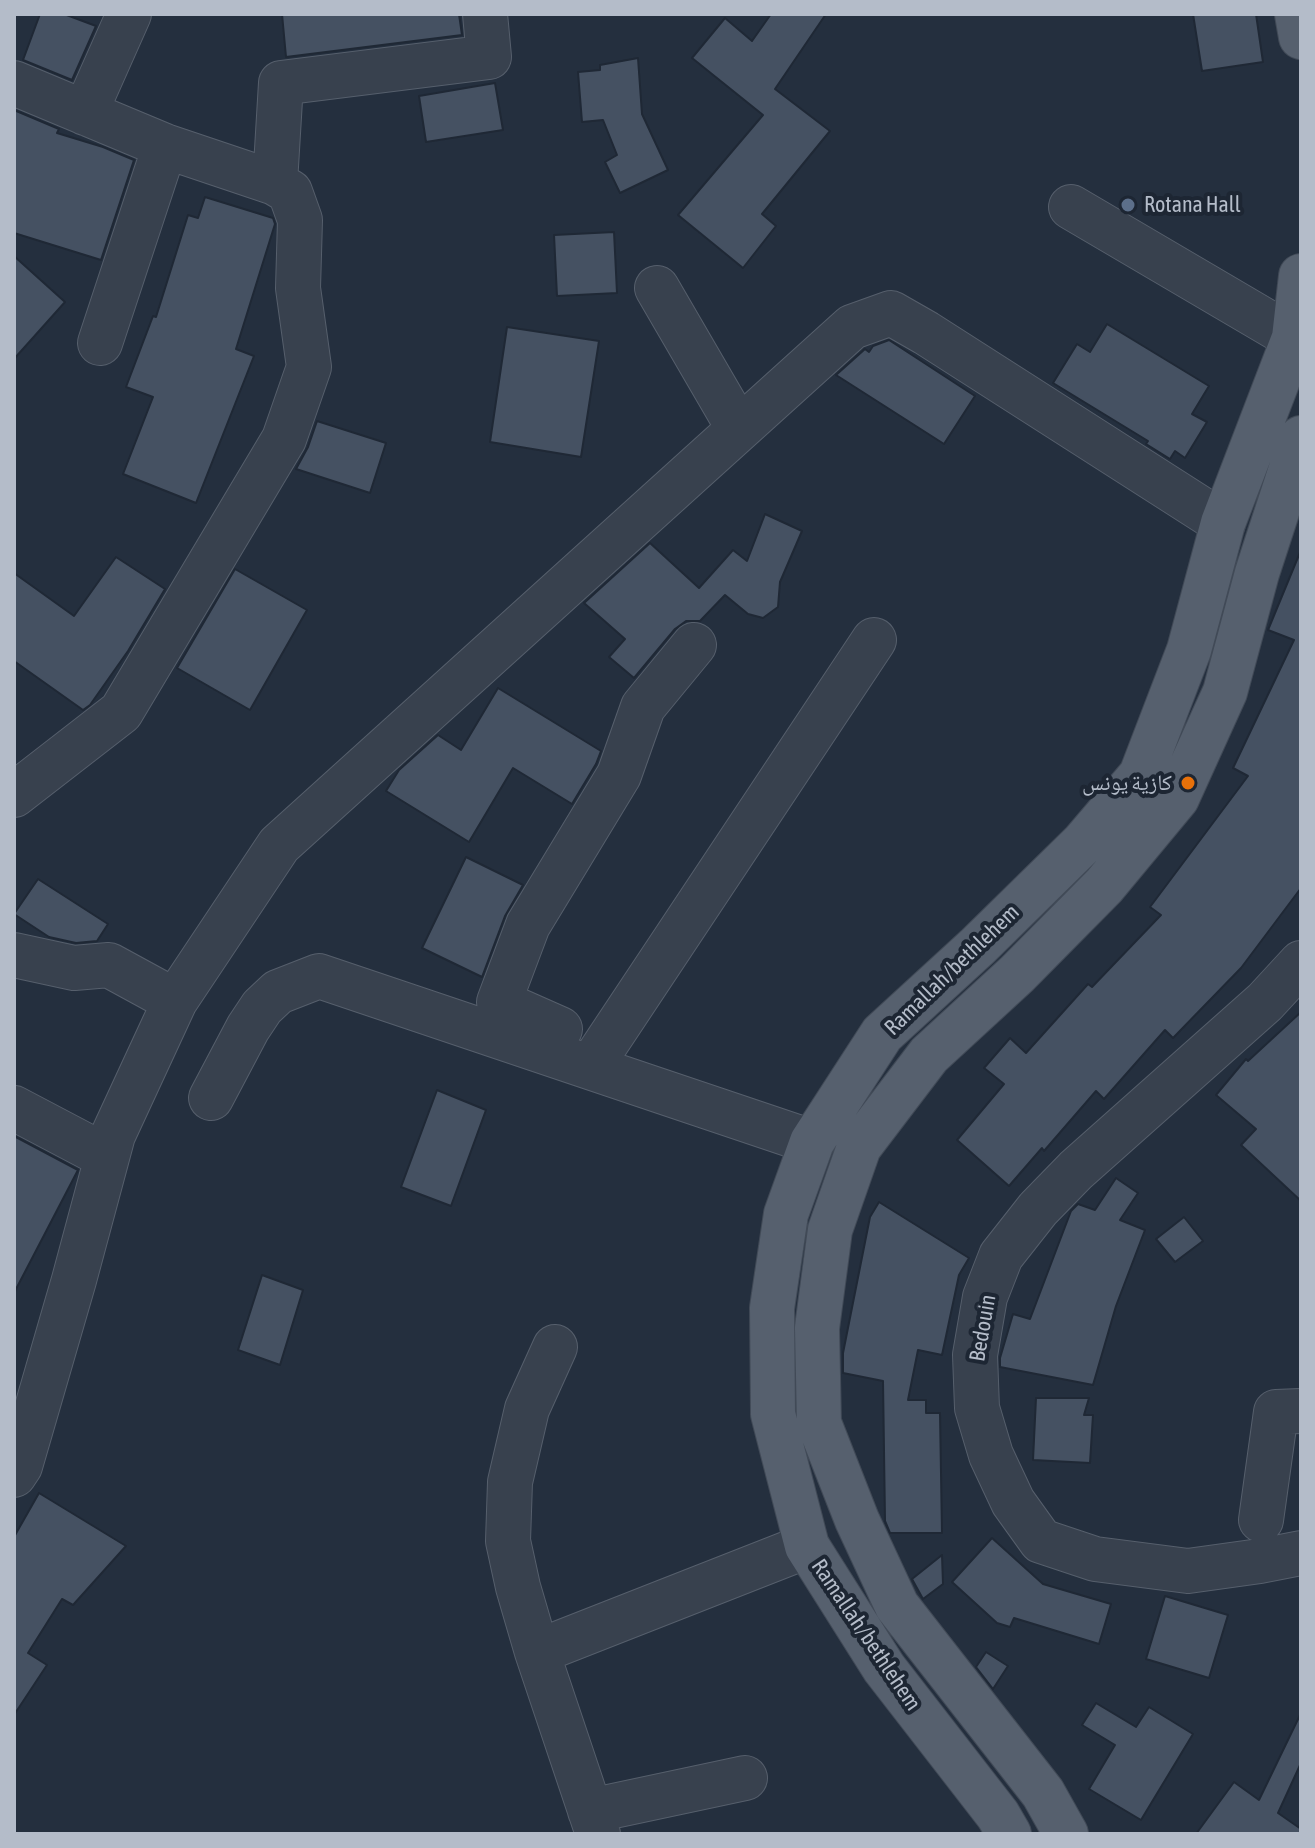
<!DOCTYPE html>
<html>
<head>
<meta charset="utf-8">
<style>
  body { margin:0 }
  #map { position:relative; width:1315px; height:1848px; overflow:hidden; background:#242f3e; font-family:"Asap Condensed",sans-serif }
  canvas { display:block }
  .frame { position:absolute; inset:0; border:16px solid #b4bcc9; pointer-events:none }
</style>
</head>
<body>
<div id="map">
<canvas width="1315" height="1848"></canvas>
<div class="frame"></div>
</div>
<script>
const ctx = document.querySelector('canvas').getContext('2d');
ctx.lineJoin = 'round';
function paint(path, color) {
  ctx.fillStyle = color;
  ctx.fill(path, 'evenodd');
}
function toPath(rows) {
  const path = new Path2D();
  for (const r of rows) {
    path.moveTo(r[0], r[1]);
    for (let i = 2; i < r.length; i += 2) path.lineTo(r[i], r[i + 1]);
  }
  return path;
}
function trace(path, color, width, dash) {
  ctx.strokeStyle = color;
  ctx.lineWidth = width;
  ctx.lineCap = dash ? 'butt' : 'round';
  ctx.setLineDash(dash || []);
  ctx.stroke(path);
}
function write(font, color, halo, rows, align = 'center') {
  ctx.font = font + ' "Asap Condensed","Noto Naskh Arabic",sans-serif';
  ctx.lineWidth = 8;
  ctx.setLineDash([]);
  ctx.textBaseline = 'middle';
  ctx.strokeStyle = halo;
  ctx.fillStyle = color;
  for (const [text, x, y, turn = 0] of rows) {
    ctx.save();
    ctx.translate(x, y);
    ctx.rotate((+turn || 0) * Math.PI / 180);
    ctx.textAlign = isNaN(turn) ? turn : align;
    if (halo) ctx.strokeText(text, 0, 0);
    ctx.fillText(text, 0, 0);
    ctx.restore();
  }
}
const building = toPath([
  [40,14,64,14,96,26,72,80,23,60,40,14],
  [282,14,459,14,462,35,286,57,282,14],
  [771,14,826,14,775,89,830,131,762,214,776,226,743,268,678,215,763,115,692,58,725,18,752,41,771,14],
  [1193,14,1256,14,1263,62,1202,71,1193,14],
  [638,58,642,114,668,170,620,193,605,162,617,155,603,120,582,122,578,72,600,70,600,65,638,58],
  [495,83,503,130,426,142,419,96,495,83],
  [14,110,59,129,57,133,103,147,134,160,101,260,14,233,14,110],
  [205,197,273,218,275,224,236,349,254,356,196,503,123,474,153,397,126,387,153,316,156,317,188,215,198,218,205,197],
  [614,232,617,293,557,296,554,235,614,232],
  [14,256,65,302,14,359,14,256],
  [1107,324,1209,386,1192,414,1207,422,1185,458,1175,451,1170,459,1146,444,1148,441,1053,383,1077,344,1090,352,1107,324],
  [507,327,599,341,581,457,490,442,507,327],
  [889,340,975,396,944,444,836,375,865,349,869,352,873,346,889,340],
  [317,421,386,443,370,493,296,469,308,447,317,421],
  [765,514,802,531,780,582,778,607,763,618,748,614,725,595,700,621,686,621,675,629,634,678,609,657,625,639,584,603,650,543,699,588,733,550,747,561,765,514],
  [1301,550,1301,888,1241,968,1173,1038,1165,1030,1104,1099,1096,1091,1044,1151,1042,1148,1009,1186,957,1140,1004,1084,984,1068,1010,1038,1026,1053,1088,984,1092,987,1161,915,1150,907,1248,776,1233,768,1294,640,1268,630,1301,550],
  [116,557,165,589,128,651,90,705,83,710,14,661,14,573,74,616,116,557],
  [235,569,307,610,250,710,177,668,235,569],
  [498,688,601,751,596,764,572,804,513,768,469,842,386,791,399,770,438,735,461,750,498,688],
  [466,857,523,885,505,916,482,977,422,948,466,857],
  [38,879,108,924,97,941,76,943,49,937,14,914,38,879],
  [1301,1012,1301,1201,1241,1145,1256,1129,1216,1095,1246,1059,1248,1061,1301,1012],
  [437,1090,486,1110,451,1206,401,1187,437,1090],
  [14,1136,78,1170,14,1293,14,1136],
  [1116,1178,1138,1193,1120,1220,1145,1230,1116,1306,1093,1385,1000,1367,1000,1358,1013,1314,1030,1319,1071,1211,1078,1204,1095,1210,1116,1178],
  [879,1202,969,1258,959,1275,942,1355,918,1350,908,1400,926,1400,926,1413,940,1413,942,1533,890,1533,885,1521,883,1381,843,1373,843,1353,870,1217,879,1202],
  [1184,1217,1203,1241,1175,1262,1156,1239,1184,1217],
  [262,1275,303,1290,280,1365,238,1350,262,1275],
  [1036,1398,1089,1398,1084,1415,1093,1415,1090,1463,1033,1460,1036,1398],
  [39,1493,126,1546,73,1605,62,1599,28,1653,47,1665,14,1715,14,1537,39,1493],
  [992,1538,1043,1584,1111,1604,1099,1644,1014,1618,1010,1627,997,1623,952,1582,992,1538],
  [942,1555,943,1584,923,1599,912,1579,942,1555],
  [1165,1596,1228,1615,1209,1678,1146,1659,1165,1596],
  [986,1652,1008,1666,993,1689,976,1667,986,1652],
  [1096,1703,1136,1727,1149,1707,1193,1734,1141,1820,1089,1789,1115,1745,1082,1725,1096,1703],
  [1301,1713,1301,1763,1278,1813,1301,1829,1301,1834,1196,1834,1234,1782,1259,1800,1301,1713]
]);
paint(building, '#455162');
trace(building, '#1f2835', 2);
const minor = toPath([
  [14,83,165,146,275,183,290,192,300,220,298,288,309,367,284,439,121,712,14,795],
  [85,113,129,14],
  [275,183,281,83,489,57,485,14],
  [1071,207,1294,338],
  [657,288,739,429],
  [100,343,165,146],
  [14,955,74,968,109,965,175,1001],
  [1301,963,1265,1002,1076,1170,1038,1209,1001,1256,985,1297,975,1355,977,1408,991,1455,1013,1502,1041,1541,1095,1559,1188,1571,1260,1561,1301,1553],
  [560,1029,499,1002,528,925,619,775,643,707,694,645],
  [591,1066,874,640],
  [211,1098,248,1028,262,1007,278,992,319,976,812,1142],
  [14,1108,107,1157],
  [555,1347,527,1409,510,1482,508,1541,518,1587,537,1652,598,1834],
  [14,1475,20,1466,74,1280,113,1135,175,1001,279,845,852,327,891,313,926,333,1223,523],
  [1261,1520,1276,1412,1301,1411],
  [537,1652,807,1546],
  [590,1811,745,1778]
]);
const major = toPath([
  [1297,14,1301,37],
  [1009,1834,998,1815,884,1668,807,1546,773,1414,772,1308,786,1214,812,1142,882,1034,978,946,1083,843,1141,775,1189,650,1223,523,1294,338,1301,276],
  [1066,1834,1043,1793,897,1606,857,1520,819,1423,817,1328,830,1230,859,1147,929,1055,1017,974,1104,886,1177,798,1225,692,1257,573,1301,438]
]);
trace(minor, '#565f6c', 46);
trace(major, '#414a57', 46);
trace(minor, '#38414e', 44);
trace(major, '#56606e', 44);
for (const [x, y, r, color] of [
  [1128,205,8,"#5c6f8a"],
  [1188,783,8,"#e8710a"]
]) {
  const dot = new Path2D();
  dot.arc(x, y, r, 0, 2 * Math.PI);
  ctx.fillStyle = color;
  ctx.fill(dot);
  trace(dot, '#1d2633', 3);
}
write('22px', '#b4bcc9', '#1d2633', [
  ["Rotana Hall",1144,205],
  ["كازية يونس",1172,783,"right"]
], 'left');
write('22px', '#b4bcc9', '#1d2633', [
  ["Ramallah/bethlehem",952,970,-44],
  ["Bedouin",983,1328,-80],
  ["Ramallah/bethlehem",866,1635,56]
]);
</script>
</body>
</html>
